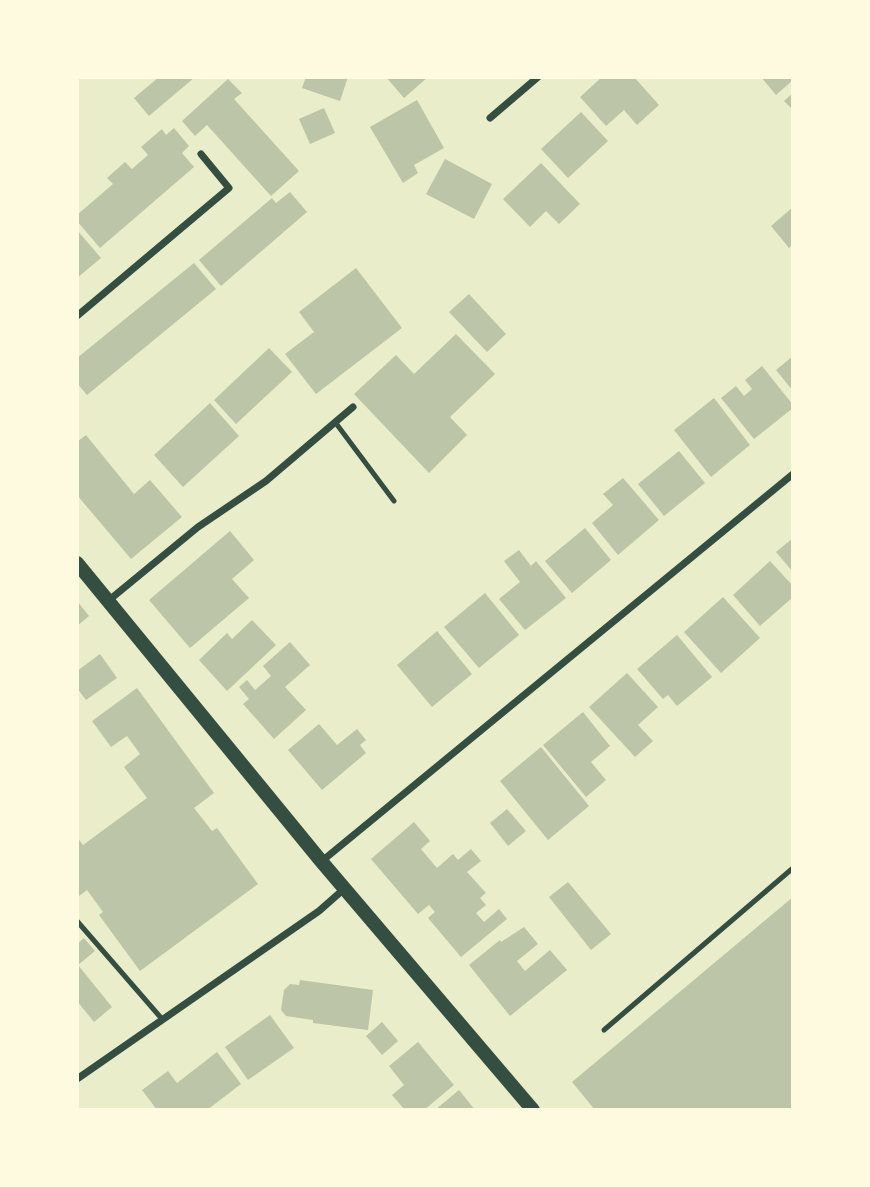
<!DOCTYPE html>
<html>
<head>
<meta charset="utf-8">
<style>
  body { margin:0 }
  #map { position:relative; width:870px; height:1187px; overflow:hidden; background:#e9edc9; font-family:"Exo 2",sans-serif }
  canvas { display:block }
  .frame { position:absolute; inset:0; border:79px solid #fefae0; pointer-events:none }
</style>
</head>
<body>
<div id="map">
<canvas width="870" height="1187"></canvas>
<div class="frame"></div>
</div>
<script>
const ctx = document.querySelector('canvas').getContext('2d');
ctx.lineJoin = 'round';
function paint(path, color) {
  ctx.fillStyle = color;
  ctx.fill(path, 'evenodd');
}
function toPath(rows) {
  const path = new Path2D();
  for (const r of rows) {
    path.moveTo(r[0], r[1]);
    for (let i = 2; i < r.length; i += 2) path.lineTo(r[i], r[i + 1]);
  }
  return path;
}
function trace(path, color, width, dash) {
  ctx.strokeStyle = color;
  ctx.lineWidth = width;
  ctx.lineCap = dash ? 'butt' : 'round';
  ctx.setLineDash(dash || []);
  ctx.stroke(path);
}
paint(toPath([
  [159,77,195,77,149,116,134,98],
  [306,77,348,77,340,101,302,88],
  [386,77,428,77,404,98],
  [602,77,634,77,659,105,637,125,624,110,606,126,580,97],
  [761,77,793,77,793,80,776,95],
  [228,79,242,93,234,99,299,171,271,196,207,125,195,136,182,121],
  [793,93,793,110,784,101],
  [417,100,444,148,414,165,418,173,403,183,370,127],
  [324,108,335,133,310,144,299,119],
  [581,112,608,141,568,178,541,149],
  [174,128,189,146,182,153,194,167,100,248,77,221,77,215,113,184,107,178,125,162,132,169,148,155,141,147,162,129,166,135],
  [445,159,492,184,474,219,426,194],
  [541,163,580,204,559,224,546,211,530,227,503,199],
  [290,192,307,212,221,286,199,260,272,198,276,203],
  [793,207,793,244,789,248,771,226],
  [77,230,101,258,77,278],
  [194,263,216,289,87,395,77,383,77,358],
  [356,268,402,328,316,394,285,354,314,332,299,312],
  [469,294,506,334,487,352,449,312],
  [456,334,495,374,450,417,467,435,429,473,354,394,396,355,414,374],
  [269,348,292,372,236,424,214,400],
  [793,356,793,391,776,370],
  [762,366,793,405,793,408,754,439,721,398,736,386,744,396,752,389,745,380],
  [714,398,750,445,711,477,674,430],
  [210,403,239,436,183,487,154,455],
  [86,435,134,494,150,480,182,517,131,559,77,495,77,442],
  [679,451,705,483,664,516,638,484],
  [623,478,659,520,618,555,592,523,613,505,603,494],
  [585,528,611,560,572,593,545,561],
  [230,531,254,560,232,579,249,598,190,648,149,600],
  [793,538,793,572,776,552],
  [519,550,531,566,536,561,566,598,525,630,499,599,520,582,504,561],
  [770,561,793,586,793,597,760,626,733,595],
  [485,593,519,635,479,668,444,627],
  [723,597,760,638,721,673,684,632],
  [77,601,89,616,77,626],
  [252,620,276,645,227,691,199,660,227,633,232,639],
  [437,631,472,674,432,707,397,665],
  [677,635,712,677,677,706,668,695,663,699,637,669],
  [290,642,310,665,285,687,306,710,274,739,243,704,249,699,239,687,247,680,255,690,271,676,263,666],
  [100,654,117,678,86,700,77,688,77,671],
  [627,673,658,707,638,725,653,741,635,757,589,707],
  [137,688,214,793,194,808,212,831,217,828,258,884,140,971,99,915,103,912,87,890,79,896,77,893,77,837,83,845,147,798,124,767,140,754,127,736,111,747,92,721],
  [583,712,610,746,591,762,606,780,586,797,543,745],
  [319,724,337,745,357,729,366,740,360,745,366,753,322,790,288,750],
  [541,747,589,806,548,840,500,781],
  [507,809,526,831,508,846,490,823],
  [414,822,430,841,421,849,437,868,453,854,458,860,471,849,481,861,467,872,486,893,480,898,486,905,476,913,484,922,499,909,507,919,461,957,428,918,435,912,429,905,418,914,371,859],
  [568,882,611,934,591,950,549,897],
  [793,897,793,1110,595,1110,572,1082],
  [524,927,538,944,517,961,525,971,550,950,567,970,510,1016,469,965,500,940,501,942],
  [84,938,95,951,78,965,112,1007,94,1022,77,1001,77,944],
  [300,980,373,990,368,1030,313,1023,313,1020,286,1016,281,1010,284,990,290,984,299,985],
  [270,1015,294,1048,248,1080,225,1047],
  [382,1022,398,1041,382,1055,366,1036],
  [418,1042,454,1085,424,1110,405,1110,392,1095,404,1085,389,1066],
  [217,1052,241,1084,207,1110,157,1110,142,1090,168,1071,177,1083],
  [459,1090,475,1110,435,1110]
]), '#bcc5a7');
trace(toPath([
  [335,422,394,501],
  [77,921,162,1019],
  [604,1030,793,868]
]), '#344e41', 5);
trace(toPath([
  [490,118,538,77],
  [77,316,229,188,201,154],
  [108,601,198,527,266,481,353,407],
  [322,861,793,474],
  [77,1079,319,911,344,889]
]), '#344e41', 7);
trace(toPath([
  [77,563,321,861,533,1110]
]), '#344e41', 14);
</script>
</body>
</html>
